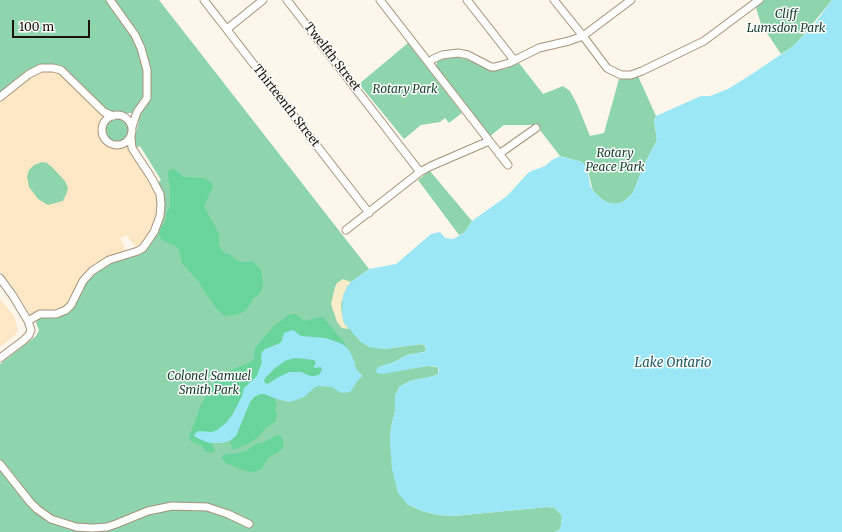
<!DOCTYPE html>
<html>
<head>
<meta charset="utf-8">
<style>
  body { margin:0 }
  #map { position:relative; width:842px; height:532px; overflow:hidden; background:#fdf6eb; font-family:Merriweather,serif }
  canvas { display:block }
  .scale { position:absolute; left:12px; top:20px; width:78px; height:18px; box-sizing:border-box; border:2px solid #1a130a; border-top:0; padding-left:5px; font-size:12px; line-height:14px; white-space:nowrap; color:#1a130a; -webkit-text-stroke:3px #fff; paint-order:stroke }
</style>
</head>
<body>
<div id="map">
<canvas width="842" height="532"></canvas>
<div class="scale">100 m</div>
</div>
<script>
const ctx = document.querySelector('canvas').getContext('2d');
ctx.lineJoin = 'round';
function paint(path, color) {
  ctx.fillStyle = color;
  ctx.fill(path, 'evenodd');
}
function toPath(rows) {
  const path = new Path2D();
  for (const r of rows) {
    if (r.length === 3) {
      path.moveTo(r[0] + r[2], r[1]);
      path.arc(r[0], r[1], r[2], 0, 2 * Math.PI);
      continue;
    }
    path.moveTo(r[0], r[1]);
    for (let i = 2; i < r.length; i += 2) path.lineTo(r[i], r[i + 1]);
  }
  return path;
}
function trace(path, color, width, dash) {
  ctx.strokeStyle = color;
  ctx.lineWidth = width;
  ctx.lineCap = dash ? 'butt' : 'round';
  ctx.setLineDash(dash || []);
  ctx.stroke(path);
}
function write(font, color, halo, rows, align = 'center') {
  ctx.font = font + ' Merriweather,serif';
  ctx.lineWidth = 3;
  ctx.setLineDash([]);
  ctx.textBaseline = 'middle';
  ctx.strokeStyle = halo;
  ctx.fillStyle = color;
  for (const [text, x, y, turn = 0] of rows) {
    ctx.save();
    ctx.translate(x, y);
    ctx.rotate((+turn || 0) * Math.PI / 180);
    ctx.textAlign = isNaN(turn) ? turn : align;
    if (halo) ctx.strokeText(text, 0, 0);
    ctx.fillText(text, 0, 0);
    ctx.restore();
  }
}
paint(toPath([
  [48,70,60,73,103,114,104,119,98,131,101,140,109,148,118,148,126,147,130,149,157,194,158,201,156,222,143,244,136,247,126,235,120,239,125,247,122,253,79,282,65,306,60,310,32,315,29,313,16,291,0,271,0,100,35,74],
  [0,299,14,316,18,330,15,335,0,347]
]), '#fee7c5');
paint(toPath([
  [0,0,159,0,369,269,351,282,345,323,361,342,383,349,422,344,425,346,426,350,424,352,407,355,394,362,385,365,389,372,427,366,438,367,438,374,430,377,410,381,399,387,395,397,395,411,391,428,390,442,407,504,422,511,438,515,454,516,547,507,555,508,562,516,561,526,559,530,554,532,0,532,0,364,36,336,39,330,36,323,37,320,42,317,59,316,85,282,97,271,109,263,140,254,158,231,161,223,164,209,163,198,158,182,161,180,140,146,136,148,135,145,135,136,139,121,132,113,114,113,107,110,67,71,62,68,49,65,0,94],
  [764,0,832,0,801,38,792,47,781,54,761,24,756,8],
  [408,43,462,113,449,123,445,118,440,122,421,125,404,139,359,84],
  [455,57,469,60,485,68,492,69,493,71,505,69,519,63,543,94,563,86,570,91,577,104,590,136,604,133,619,79,628,79,638,76,656,116,654,120,657,140,643,167,633,193,623,202,616,204,609,203,603,200,593,191,587,168,582,162,560,156,536,125,504,125,490,136,436,66,437,62,440,60],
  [117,130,11],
  [42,162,47,163,52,167,65,181,68,188,67,192,63,201,48,205,38,199,29,187,27,177,29,170,34,165],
  [430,171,472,221,464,233,459,235,418,180]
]), '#8ed5ad');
paint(toPath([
  [175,169,183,177,204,178,211,182,213,186,211,191,204,207,219,234,219,246,224,253,230,255,240,262,253,262,261,270,263,283,261,292,253,299,249,306,244,312,235,315,224,316,215,307,198,281,182,263,179,250,175,246,162,240,159,235,161,227,166,221,166,214,170,207,170,190,168,174,169,170],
  [290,314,296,314,304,321,323,317,348,347,325,338,301,336,298,335,295,331,282,337,282,341,278,344,265,349,262,352,261,358,262,362,257,376,243,392,242,396,233,414,226,423,217,430,212,432,205,432,202,431,197,438,212,443,215,451,212,453,206,452,202,446,191,441,189,438,191,432,201,405,212,385,226,372,251,362,254,358,255,348,274,326],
  [291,358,297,358,314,360,316,363,316,365,318,367,321,367,322,370,319,375,314,376,310,376,301,372,289,372,277,378,267,384,265,383,264,381,265,378,275,368,285,361],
  [260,394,265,394,276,399,275,401,277,405,275,409,277,415,275,422,268,426,257,438,248,444,233,450,230,442,231,440,236,436,250,402,254,397],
  [277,435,281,436,283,440,283,448,277,453,269,457,264,464,262,469,254,472,245,471,226,463,222,459,222,456,224,455,238,453,248,450,257,443,262,443]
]), '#69d49b');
paint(toPath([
  [343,279,351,282,347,287,341,304,342,314,344,323,349,329,342,328,337,322,331,304,335,287,337,283]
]), '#f7edc8');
paint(toPath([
  [832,0,842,0,842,532,554,532,559,530,561,526,562,516,555,508,547,507,454,516,438,515,422,511,407,504,398,493,392,469,390,442,391,428,395,411,395,397,399,387,410,381,433,376,438,374,439,369,435,366,427,366,382,374,377,373,376,370,380,366,394,362,407,355,424,352,426,350,426,347,422,344,383,349,369,347,361,342,344,323,342,314,343,295,347,287,351,282,369,269,396,264,431,234,440,232,445,238,453,239,464,233,472,221,507,196,529,172,545,166,552,160,560,156,582,162,587,168,590,185,593,191,603,200,609,203,616,204,623,202,633,193,643,167,657,140,654,120,656,116,701,96,710,96,728,89,752,74,792,47,813,26],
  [293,330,301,336,325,338,340,343,345,346,350,352,355,363,356,369,363,376,359,379,350,392,341,393,332,387,318,386,314,388,304,397,290,402,276,399,265,394,260,394,254,397,250,402,236,436,231,440,223,443,209,443,195,437,194,435,198,431,212,432,217,430,226,423,233,414,242,396,244,388,257,376,262,362,261,358,262,352,265,349,278,344,282,341,284,333],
  [291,359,297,358,314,360,316,363,314,366,314,368,321,367,322,370,319,375,314,376,310,376,301,372,289,372,277,378,268,384,265,383,264,381,265,378,275,368,285,361]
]), '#9be7f6');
const minor = toPath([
  [110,0,135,35,141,48,147,70,147,98,137,112,132,127],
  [204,0,369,213],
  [287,0,420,172],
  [380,0,508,165],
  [467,0,514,60],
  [554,0,583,36,631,0],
  [227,29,263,0],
  [429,63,433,59,442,55,458,53,468,55,491,67,495,67,509,63,539,48,569,41,583,36,607,68,621,75,631,75,642,71,704,41,759,0],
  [0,97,29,74,41,68,53,68,61,70,104,112,113,116],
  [117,130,15],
  [499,154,536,128],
  [346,230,420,172,431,166,489,141],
  [0,278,13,296,28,321,31,330,29,335,24,340,0,358],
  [28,321,40,314,56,314,66,310,71,305,83,281,92,271,109,260,138,251,143,248,154,232,160,216,161,205,160,194,151,177,132,148,131,137],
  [0,464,30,502,37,509,51,519,76,527,92,528,107,527,116,524,148,511,172,506,207,507,228,514,249,524]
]);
trace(minor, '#a49379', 9);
trace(minor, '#fff', 7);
write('italic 12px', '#16432d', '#fff', [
  ["Cliff",786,15],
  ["Lumsdon Park",786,29],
  ["Rotary Park",405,90],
  ["Rotary",615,154],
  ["Peace Park",615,168],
  ["Colonel Samuel",209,377],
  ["Smith Park",209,391]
]);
write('12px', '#1a130a', '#fff', [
  ["Twelfth Street",332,57,52],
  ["Thirteenth Street",286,106,52]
]);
write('italic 13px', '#1b5963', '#fff', [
  ["Lake Ontario",673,363]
]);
</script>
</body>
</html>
